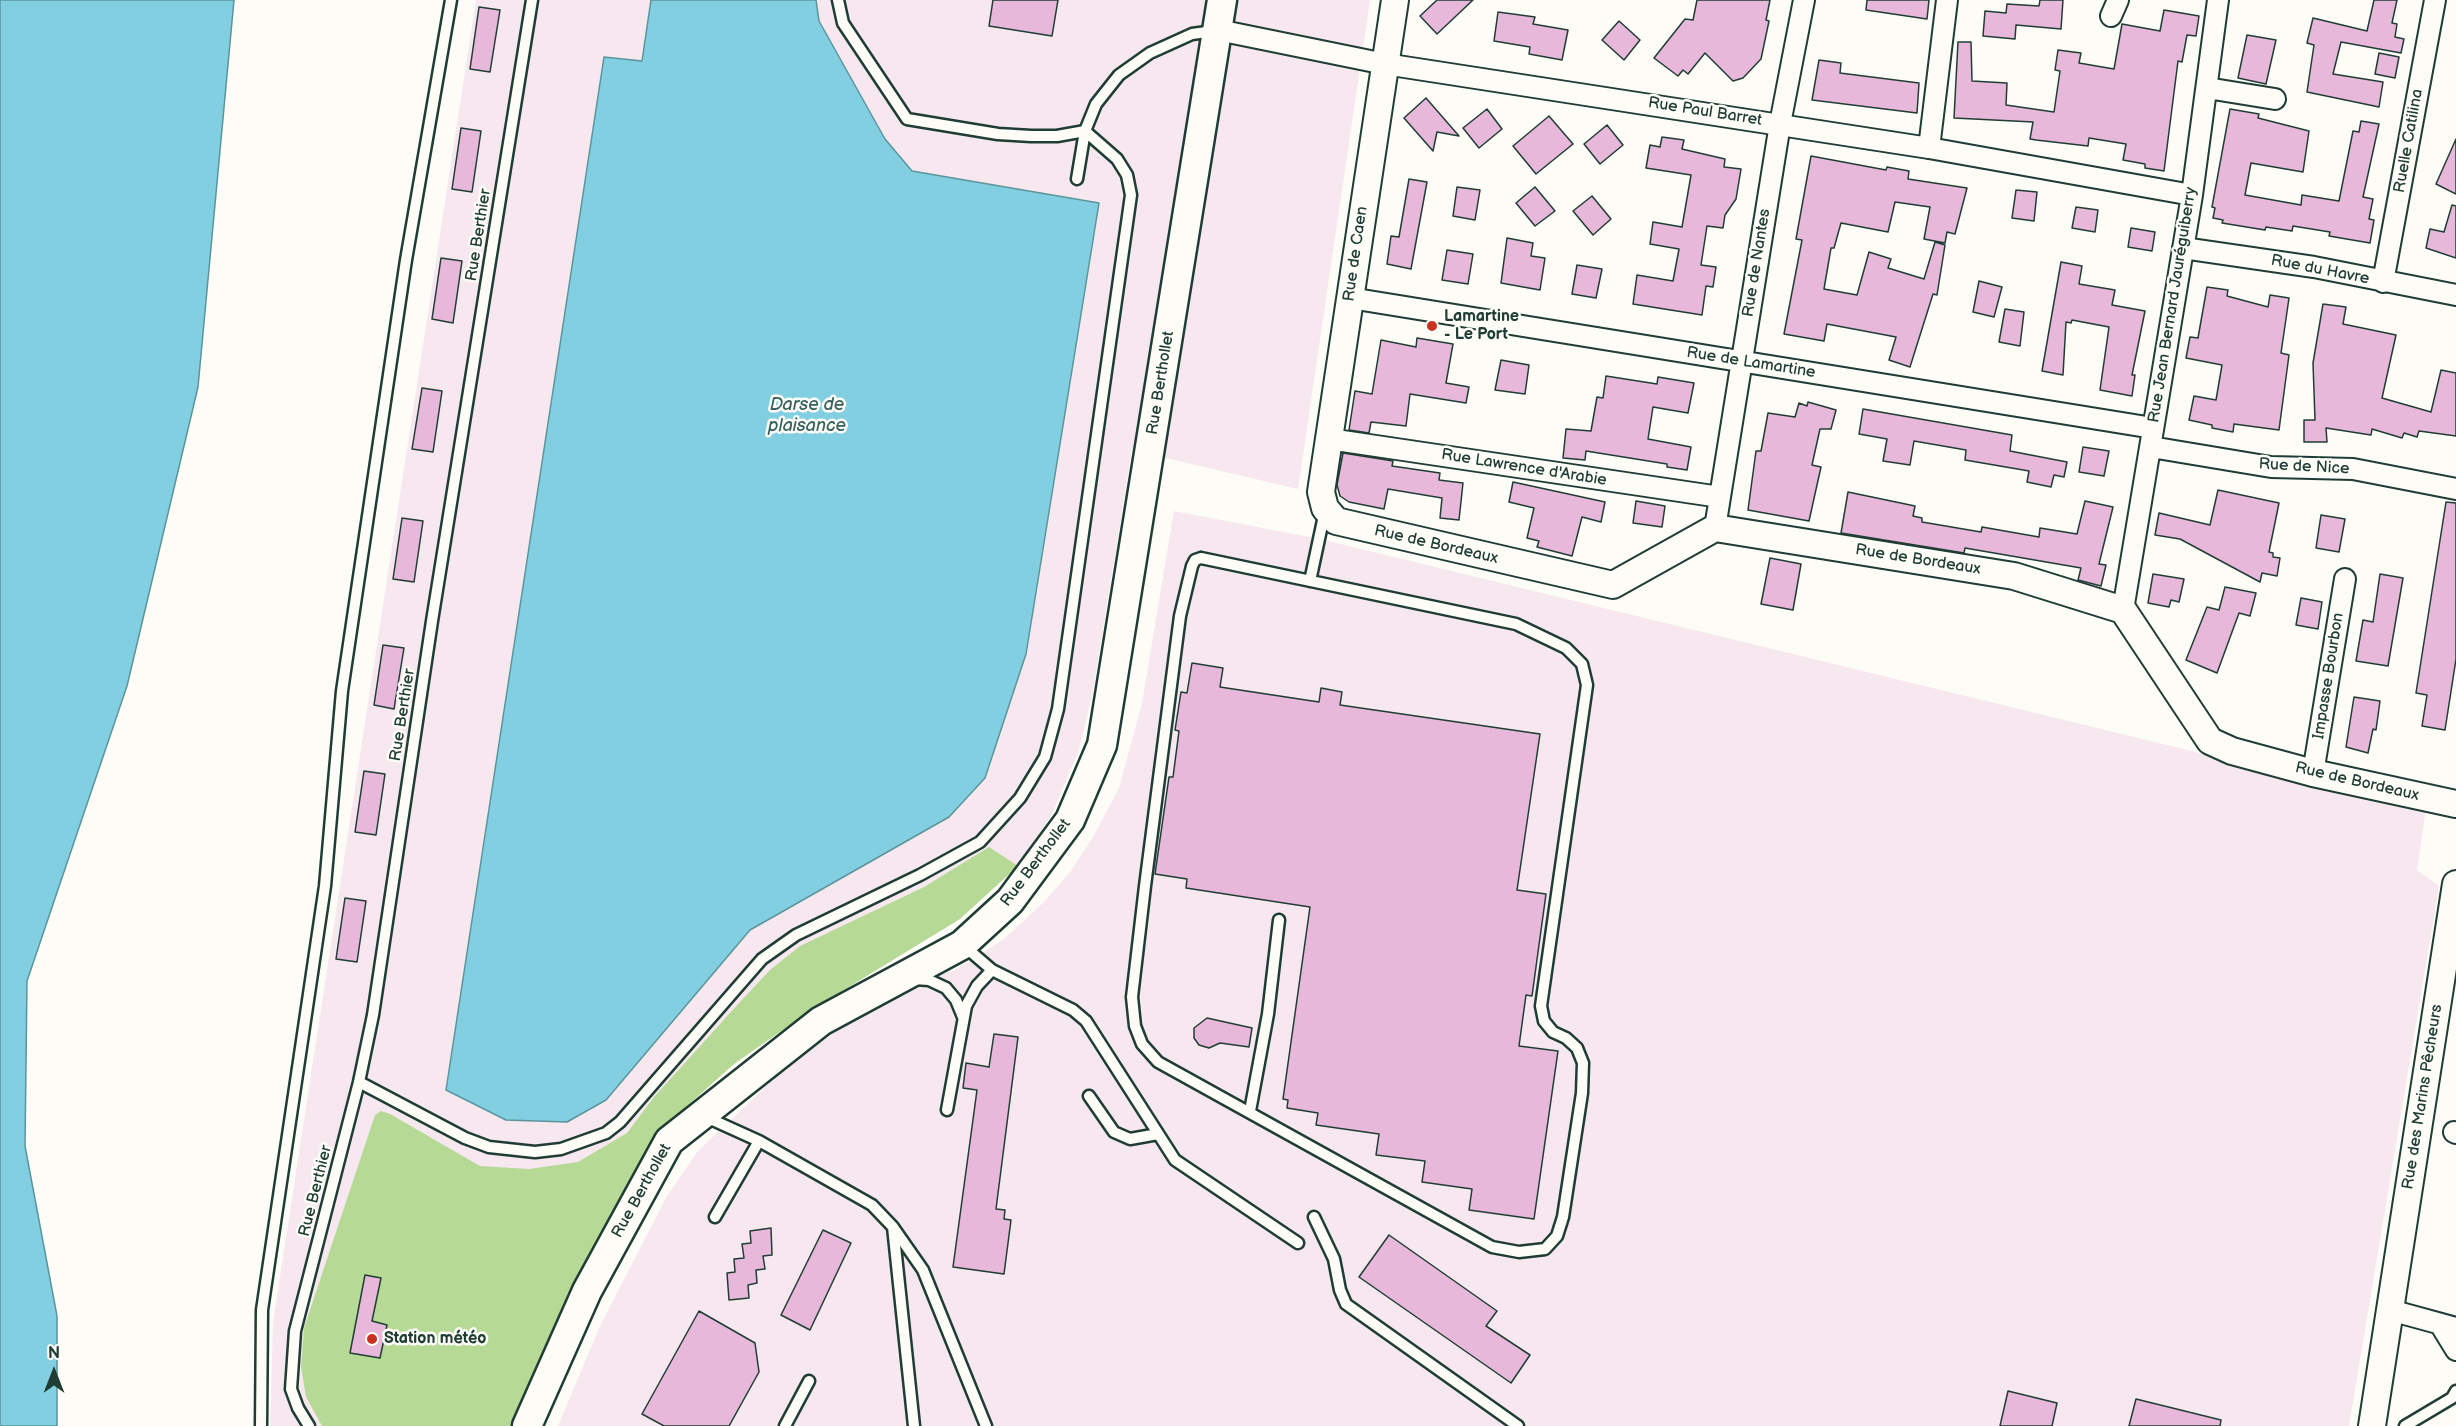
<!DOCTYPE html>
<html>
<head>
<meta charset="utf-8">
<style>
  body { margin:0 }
  #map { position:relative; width:2456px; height:1426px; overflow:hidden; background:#fdfcf7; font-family:"Balsamiq Sans",sans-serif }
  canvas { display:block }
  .north { position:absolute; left:24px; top:1342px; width:60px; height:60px; -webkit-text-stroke:4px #fdfcf7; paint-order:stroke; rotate:0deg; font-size:16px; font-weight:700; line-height:24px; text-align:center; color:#1f3d34 }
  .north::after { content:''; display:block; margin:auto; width:21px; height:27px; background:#1f3d34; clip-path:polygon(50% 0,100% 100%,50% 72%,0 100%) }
</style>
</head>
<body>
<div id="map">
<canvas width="2456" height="1426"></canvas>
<div class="north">N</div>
</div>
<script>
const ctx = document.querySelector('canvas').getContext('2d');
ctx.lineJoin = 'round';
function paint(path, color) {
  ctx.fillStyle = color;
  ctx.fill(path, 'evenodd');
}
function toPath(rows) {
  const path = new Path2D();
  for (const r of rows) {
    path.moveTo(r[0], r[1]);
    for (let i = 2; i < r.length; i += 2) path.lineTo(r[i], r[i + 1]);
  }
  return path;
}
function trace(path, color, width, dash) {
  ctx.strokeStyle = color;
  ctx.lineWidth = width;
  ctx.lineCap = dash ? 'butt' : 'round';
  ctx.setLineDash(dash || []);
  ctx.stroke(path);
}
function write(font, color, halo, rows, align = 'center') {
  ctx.font = font + ' "Balsamiq Sans",sans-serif';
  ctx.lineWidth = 5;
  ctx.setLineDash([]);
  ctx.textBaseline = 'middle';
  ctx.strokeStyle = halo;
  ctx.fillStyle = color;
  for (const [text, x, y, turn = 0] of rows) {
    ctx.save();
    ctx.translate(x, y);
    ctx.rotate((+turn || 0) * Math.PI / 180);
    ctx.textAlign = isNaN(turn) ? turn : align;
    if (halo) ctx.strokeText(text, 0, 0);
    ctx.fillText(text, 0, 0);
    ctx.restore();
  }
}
paint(toPath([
  [476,0,1370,0,1298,489,1132,450,1093,691,1079,750,1052,814,1018,866,960,919,811,1010,734,1064,668,1123,642,1157,569,1291,511,1426,270,1426,273,1322],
  [1174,511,1320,539,2426,808,2417,870,2439,886,2349,1426,558,1426,600,1326,667,1196,698,1151,782,1071,837,1030,940,975,953,971,1003,940,1044,902,1070,872,1093,837,1119,788,1142,703]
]), '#f6e8ee');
paint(toPath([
  [989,847,1018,866,960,919,811,1010,734,1064,668,1123,642,1157,569,1291,511,1426,322,1426,306,1397,301,1367,304,1328,375,1115,381,1111,390,1114,480,1166,529,1169,578,1162,627,1133,654,1097,739,1003,770,970,800,946,924,887]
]), '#b6da95');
const water = toPath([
  [0,0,234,0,198,387,127,686,27,981,25,1146,57,1316,57,1426,0,1426,0,0],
  [651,0,816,0,819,21,885,139,912,171,1099,203,1026,654,985,778,949,817,750,930,606,1100,567,1122,506,1120,446,1090,604,57,642,61,651,0]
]);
paint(water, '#82cfe1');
trace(water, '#5a959c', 1.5);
const building = toPath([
  [993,0,1058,0,1052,36,989,26,993,0],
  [1437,0,1473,0,1437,34,1420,16,1437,0],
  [1697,0,1770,0,1766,20,1769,21,1761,59,1743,78,1733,81,1705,53,1688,74,1683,70,1678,76,1654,58,1685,19,1693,20,1697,0],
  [1867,0,1929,0,1927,19,1866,10,1867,0],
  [2040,0,2063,0,2061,29,2016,25,2015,39,1983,36,1985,11,2006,13,2007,4,2039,6,2040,0],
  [2374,0,2397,0,2392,23,2397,24,2395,37,2404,39,2401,53,2341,42,2333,74,2383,82,2379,107,2307,92,2314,45,2307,43,2313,18,2367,31,2374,0],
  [479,7,500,10,490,72,470,69,479,7],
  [2164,10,2199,16,2196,36,2187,35,2182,62,2178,61,2164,171,2145,168,2145,164,2123,160,2126,144,2089,138,2088,146,2036,140,2030,139,2033,122,1954,118,1958,42,1971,42,1972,81,2007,83,2006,105,2054,112,2060,71,2055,70,2058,50,2081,53,2079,63,2114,69,2122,24,2160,31,2164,10],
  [1498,12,1535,17,1533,24,1568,30,1562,60,1529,54,1530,47,1494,41,1498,12],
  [1619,21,1640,40,1624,60,1602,40,1619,21],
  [2247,35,2276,40,2266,84,2238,78,2247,35],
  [2379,53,2399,57,2395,78,2375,74,2379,53],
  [1819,60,1841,63,1840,73,1919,83,1917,113,1812,100,1819,60],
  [1426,98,1459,136,1437,132,1433,151,1404,118,1426,98],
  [1487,109,1502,129,1479,148,1463,128,1487,109],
  [2230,109,2259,114,2258,118,2309,131,2303,172,2251,163,2245,195,2301,205,2302,195,2339,201,2353,131,2359,132,2361,121,2379,124,2363,197,2373,199,2369,219,2374,220,2370,243,2329,236,2330,232,2293,226,2292,231,2266,227,2265,230,2222,223,2223,220,2213,218,2215,208,2212,207,2230,109],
  [1549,116,1573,144,1536,174,1513,146,1549,116],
  [1607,125,1623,145,1600,164,1584,144,1607,125],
  [461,128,481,131,472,192,452,189,461,128],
  [1662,137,1684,140,1682,149,1725,159,1724,167,1741,169,1736,199,1725,215,1723,228,1707,226,1701,265,1716,267,1713,287,1706,286,1702,315,1633,304,1637,275,1673,281,1679,249,1650,244,1653,222,1682,227,1691,175,1646,168,1650,145,1660,147,1662,137],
  [2456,139,2456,194,2436,184,2456,139],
  [1811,156,1886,170,1887,167,1909,171,1908,179,1967,188,1955,234,1947,232,1945,243,1924,239,1930,207,1895,202,1888,232,1841,223,1834,248,1831,248,1824,289,1857,295,1869,252,1891,259,1888,268,1924,279,1935,242,1945,245,1937,295,1933,294,1910,367,1889,360,1896,337,1827,324,1824,341,1784,334,1802,240,1796,239,1811,156],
  [1409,179,1427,182,1411,269,1387,264,1391,236,1399,237,1409,179],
  [1457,187,1480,190,1475,220,1453,216,1457,187],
  [1535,187,1555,211,1535,226,1516,203,1535,187],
  [2016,190,2037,192,2034,221,2012,218,2016,190],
  [1592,196,1611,219,1593,235,1573,211,1592,196],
  [2452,205,2456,206,2456,258,2426,248,2430,229,2444,232,2452,205],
  [2076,207,2098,210,2095,232,2072,228,2076,207],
  [2131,228,2155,232,2152,251,2128,247,2131,228],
  [1507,238,1533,243,1531,256,1545,258,1540,290,1501,283,1507,238],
  [1447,250,1473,254,1468,284,1442,280,1447,250],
  [441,258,462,261,453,323,432,319,441,258],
  [2061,262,2082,266,2079,284,2115,290,2112,305,2145,311,2132,375,2135,375,2132,396,2100,390,2109,327,2072,320,2071,323,2066,322,2063,375,2042,371,2061,262],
  [1577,265,1602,269,1596,298,1572,294,1577,265],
  [1979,281,2002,287,1994,317,1973,312,1979,281],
  [2207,287,2228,290,2227,296,2268,307,2270,295,2289,298,2281,353,2289,355,2279,430,2234,424,2233,432,2212,428,2212,425,2189,420,2194,396,2216,400,2222,365,2186,358,2190,337,2198,338,2207,287],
  [2323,304,2346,307,2343,324,2396,335,2382,398,2431,412,2441,370,2456,373,2456,436,2419,431,2417,437,2404,433,2402,438,2372,429,2371,435,2326,428,2327,442,2304,442,2304,420,2315,420,2313,363,2323,304],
  [2005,309,2024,312,2020,346,1999,342,2005,309],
  [1417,338,1453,344,1446,383,1469,387,1466,403,1410,394,1406,426,1371,422,1369,433,1349,430,1355,391,1372,394,1381,340,1416,347,1417,338],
  [1501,360,1529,365,1525,394,1495,390,1501,360],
  [1606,376,1657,384,1658,377,1694,383,1688,413,1653,407,1648,439,1691,447,1687,470,1667,467,1667,464,1586,451,1585,460,1563,458,1566,429,1591,431,1597,397,1603,398,1606,376],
  [422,388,442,391,433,452,412,449,422,388],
  [1808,402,1836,410,1831,429,1820,429,1812,465,1821,467,1809,521,1748,510,1756,451,1761,451,1768,413,1795,417,1799,403,1807,406,1808,402],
  [1863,409,2012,435,2010,451,2067,462,2064,477,2054,475,2051,487,2027,482,2029,471,1965,460,1966,450,1914,441,1910,465,1883,461,1887,439,1859,434,1863,409],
  [2083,447,2109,451,2104,476,2079,472,2083,447],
  [1343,453,1393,461,1392,466,1440,473,1439,480,1463,483,1459,520,1440,518,1442,498,1388,489,1384,509,1349,502,1340,496,1337,485,1343,453],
  [1513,482,1605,502,1601,522,1582,517,1572,556,1537,547,1539,541,1527,538,1534,508,1509,502,1513,482],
  [2218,490,2279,503,2269,552,2273,553,2273,557,2280,558,2277,576,2262,573,2260,582,2180,539,2155,535,2159,513,2210,525,2218,490],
  [1848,492,1915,506,1913,516,1922,518,1922,522,1981,532,1982,527,2039,537,2040,528,2077,534,2085,501,2113,507,2099,564,2106,565,2101,586,2078,580,2081,568,1965,548,1964,553,1841,533,1848,492],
  [1636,501,1665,506,1662,527,1633,523,1636,501],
  [2446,502,2456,503,2456,659,2445,730,2422,726,2427,695,2416,693,2446,502],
  [2321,515,2345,519,2339,552,2316,548,2321,515],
  [402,518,423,521,414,582,393,579,402,518],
  [1770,558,1801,564,1793,610,1761,604,1770,558],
  [2153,574,2184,579,2179,602,2171,600,2169,607,2148,603,2153,574],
  [2380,574,2403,578,2388,666,2356,661,2363,620,2373,622,2380,574],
  [2225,587,2256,593,2250,616,2239,613,2217,673,2186,660,2207,607,2219,610,2225,587],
  [2301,598,2322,602,2318,629,2296,625,2301,598],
  [383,645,404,648,394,709,374,705,383,645],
  [1192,663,1223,668,1220,687,1319,702,1321,688,1342,692,1340,705,1540,734,1517,890,1546,894,1532,996,1526,995,1519,1046,1558,1051,1534,1219,1469,1210,1472,1189,1422,1182,1425,1161,1376,1155,1379,1134,1316,1125,1318,1113,1287,1108,1288,1100,1283,1099,1310,907,1186,888,1187,879,1155,874,1169,777,1173,777,1179,731,1175,730,1181,692,1187,693,1192,663],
  [2354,697,2380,701,2376,730,2373,729,2368,753,2346,747,2354,697],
  [364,771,385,774,376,835,355,832,364,771],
  [345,898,366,901,357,962,336,959,345,898],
  [1207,1018,1252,1028,1249,1047,1220,1043,1209,1048,1199,1045,1194,1038,1194,1028,1207,1018],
  [994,1034,1018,1037,996,1209,1005,1210,1004,1219,1011,1220,1004,1274,953,1267,977,1090,963,1088,966,1063,989,1067,994,1034],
  [771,1228,772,1255,763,1256,765,1269,756,1270,757,1283,748,1285,749,1298,729,1300,727,1273,735,1272,734,1259,744,1258,742,1244,751,1243,750,1231,771,1228],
  [823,1230,851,1243,810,1330,781,1315,823,1230],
  [1389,1235,1497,1311,1486,1326,1530,1355,1511,1383,1359,1277,1389,1235],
  [365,1275,381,1278,372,1321,387,1325,380,1358,350,1353,365,1275],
  [699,1311,755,1343,759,1372,729,1426,664,1426,642,1414,699,1311],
  [2008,1391,2057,1403,2052,1426,2000,1426,2008,1391],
  [2136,1399,2221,1420,2220,1426,2129,1426,2136,1399]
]);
paint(building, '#e7b8da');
trace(building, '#1f3d34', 1.5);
const service = toPath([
  [838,0,843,23,907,119,998,134,1031,136,1057,136,1085,131],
  [1077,179,1085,131,1096,104,1119,75,1150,53,1192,34,1214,31],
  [1201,558,1516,624,1566,648,1582,664,1587,685,1541,1006,1544,1021,1553,1032,1566,1038,1577,1048,1583,1063,1582,1093,1563,1217,1557,1236,1545,1249,1519,1252,1492,1247,1158,1062,1142,1044,1135,1026,1132,997,1145,886,1180,616,1192,566,1195,560,1201,558],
  [1310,581,1325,511],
  [963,945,992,970,1073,1010,1086,1021,1175,1160,1298,1243],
  [914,979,929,980,946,988,956,1000,963,1017],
  [359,1082,465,1138,489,1147,535,1152,561,1149,606,1133,620,1122,762,959,796,935,920,875,980,842,1020,798,1045,757,1058,709,1131,195,1127,175,1117,159,1085,131],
  [1089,1096,1114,1132,1130,1139,1158,1134],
  [947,1110,966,1006,977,986,992,970],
  [1250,1111,1268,1014,1279,920],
  [706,1117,759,1141,872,1205,893,1227,914,1426],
  [715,1217,759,1141],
  [1314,1217,1334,1259,1340,1290,1346,1304,1518,1426],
  [893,1227,923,1270,986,1426],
  [261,1426,262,1310,325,886,342,691,406,260,451,0],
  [309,1426,298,1408,291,1389,295,1331,359,1082,373,1015,432,621,532,0],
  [785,1426,809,1381],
  [2405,1426,2452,1398,2456,1391]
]);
const minor = toPath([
  [2111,16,2118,0],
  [1218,30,1385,64,1929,148,2192,195],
  [2207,88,2275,99],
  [1929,148,1947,0],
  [2183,248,2314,267,2456,295],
  [2383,282,2435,0],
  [1350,298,2153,428],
  [1329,439,1720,497],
  [2151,447,2271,467,2353,469,2456,489],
  [1715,528,1780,124,1804,0],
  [2123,610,2192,195,2218,0],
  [2313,773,2345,579],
  [2454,1132,2456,1133],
  [2390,1310,2456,1328],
  [2440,1324,2456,1350]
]);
const tertiary = toPath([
  [1395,0,1321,492,1325,508,1336,521,1613,585,1715,528,2014,576,2123,610,2210,741,2232,751,2313,773,2456,804],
  [2372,1426,2456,884]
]);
const secondary = toPath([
  [527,1426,587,1291,669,1141,821,1021,962,945,1010,901,1070,820,1102,745,1222,0]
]);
trace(service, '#1f3d34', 15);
trace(minor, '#1f3d34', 24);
trace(tertiary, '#1f3d34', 30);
trace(secondary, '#1f3d34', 33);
trace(service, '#fdfcf7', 10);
trace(minor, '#fdfcf7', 20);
trace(tertiary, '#fdfcf7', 26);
trace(secondary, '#fdfcf7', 28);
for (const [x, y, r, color] of [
  [1432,326,6,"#c8321e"],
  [372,1339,6,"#c8321e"]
]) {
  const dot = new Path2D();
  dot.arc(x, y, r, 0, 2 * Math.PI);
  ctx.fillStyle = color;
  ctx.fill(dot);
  trace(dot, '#fdfcf7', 2);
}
write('16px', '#1f3d34', '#fdfcf7', [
  ["Rue Paul Barret",1705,112,9],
  ["Ruelle Catilina",2409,141,-80],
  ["Rue Berthier",479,235,-81],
  ["Rue de Caen",1356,254,-82],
  ["Rue de Nantes",1757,263,-81],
  ["Rue du Havre",2320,270,11],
  ["Rue Jean Bernard Jauréguiberry",2173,305,-81],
  ["Rue de Lamartine",1751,363,9],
  ["Rue Berthollet",1161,383,-81],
  ["Rue de Nice",2304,467,3],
  ["Rue Lawrence d'Arabie",1524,468,9],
  ["Rue de Bordeaux",1436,545,13],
  ["Rue de Bordeaux",1918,560,9],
  ["Impasse Bourbon",2329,676,-81],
  ["Rue Berthier",403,715,-81],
  ["Rue de Bordeaux",2357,782,13],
  ["Rue Berthollet",1036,863,-53],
  ["Rue des Marins Pêcheurs",2423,1097,-81],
  ["Rue Berthier",316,1191,-76],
  ["Rue Berthollet",642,1191,-61]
]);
write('bold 16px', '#1f3d34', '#fdfcf7', [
  ["Lamartine",1444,317],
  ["- Le Port",1444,335],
  ["Station météo",384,1339]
], 'left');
write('italic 18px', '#38625f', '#fdfcf7', [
  ["Darse de",807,405],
  ["plaisance",807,426]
]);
</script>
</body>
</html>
